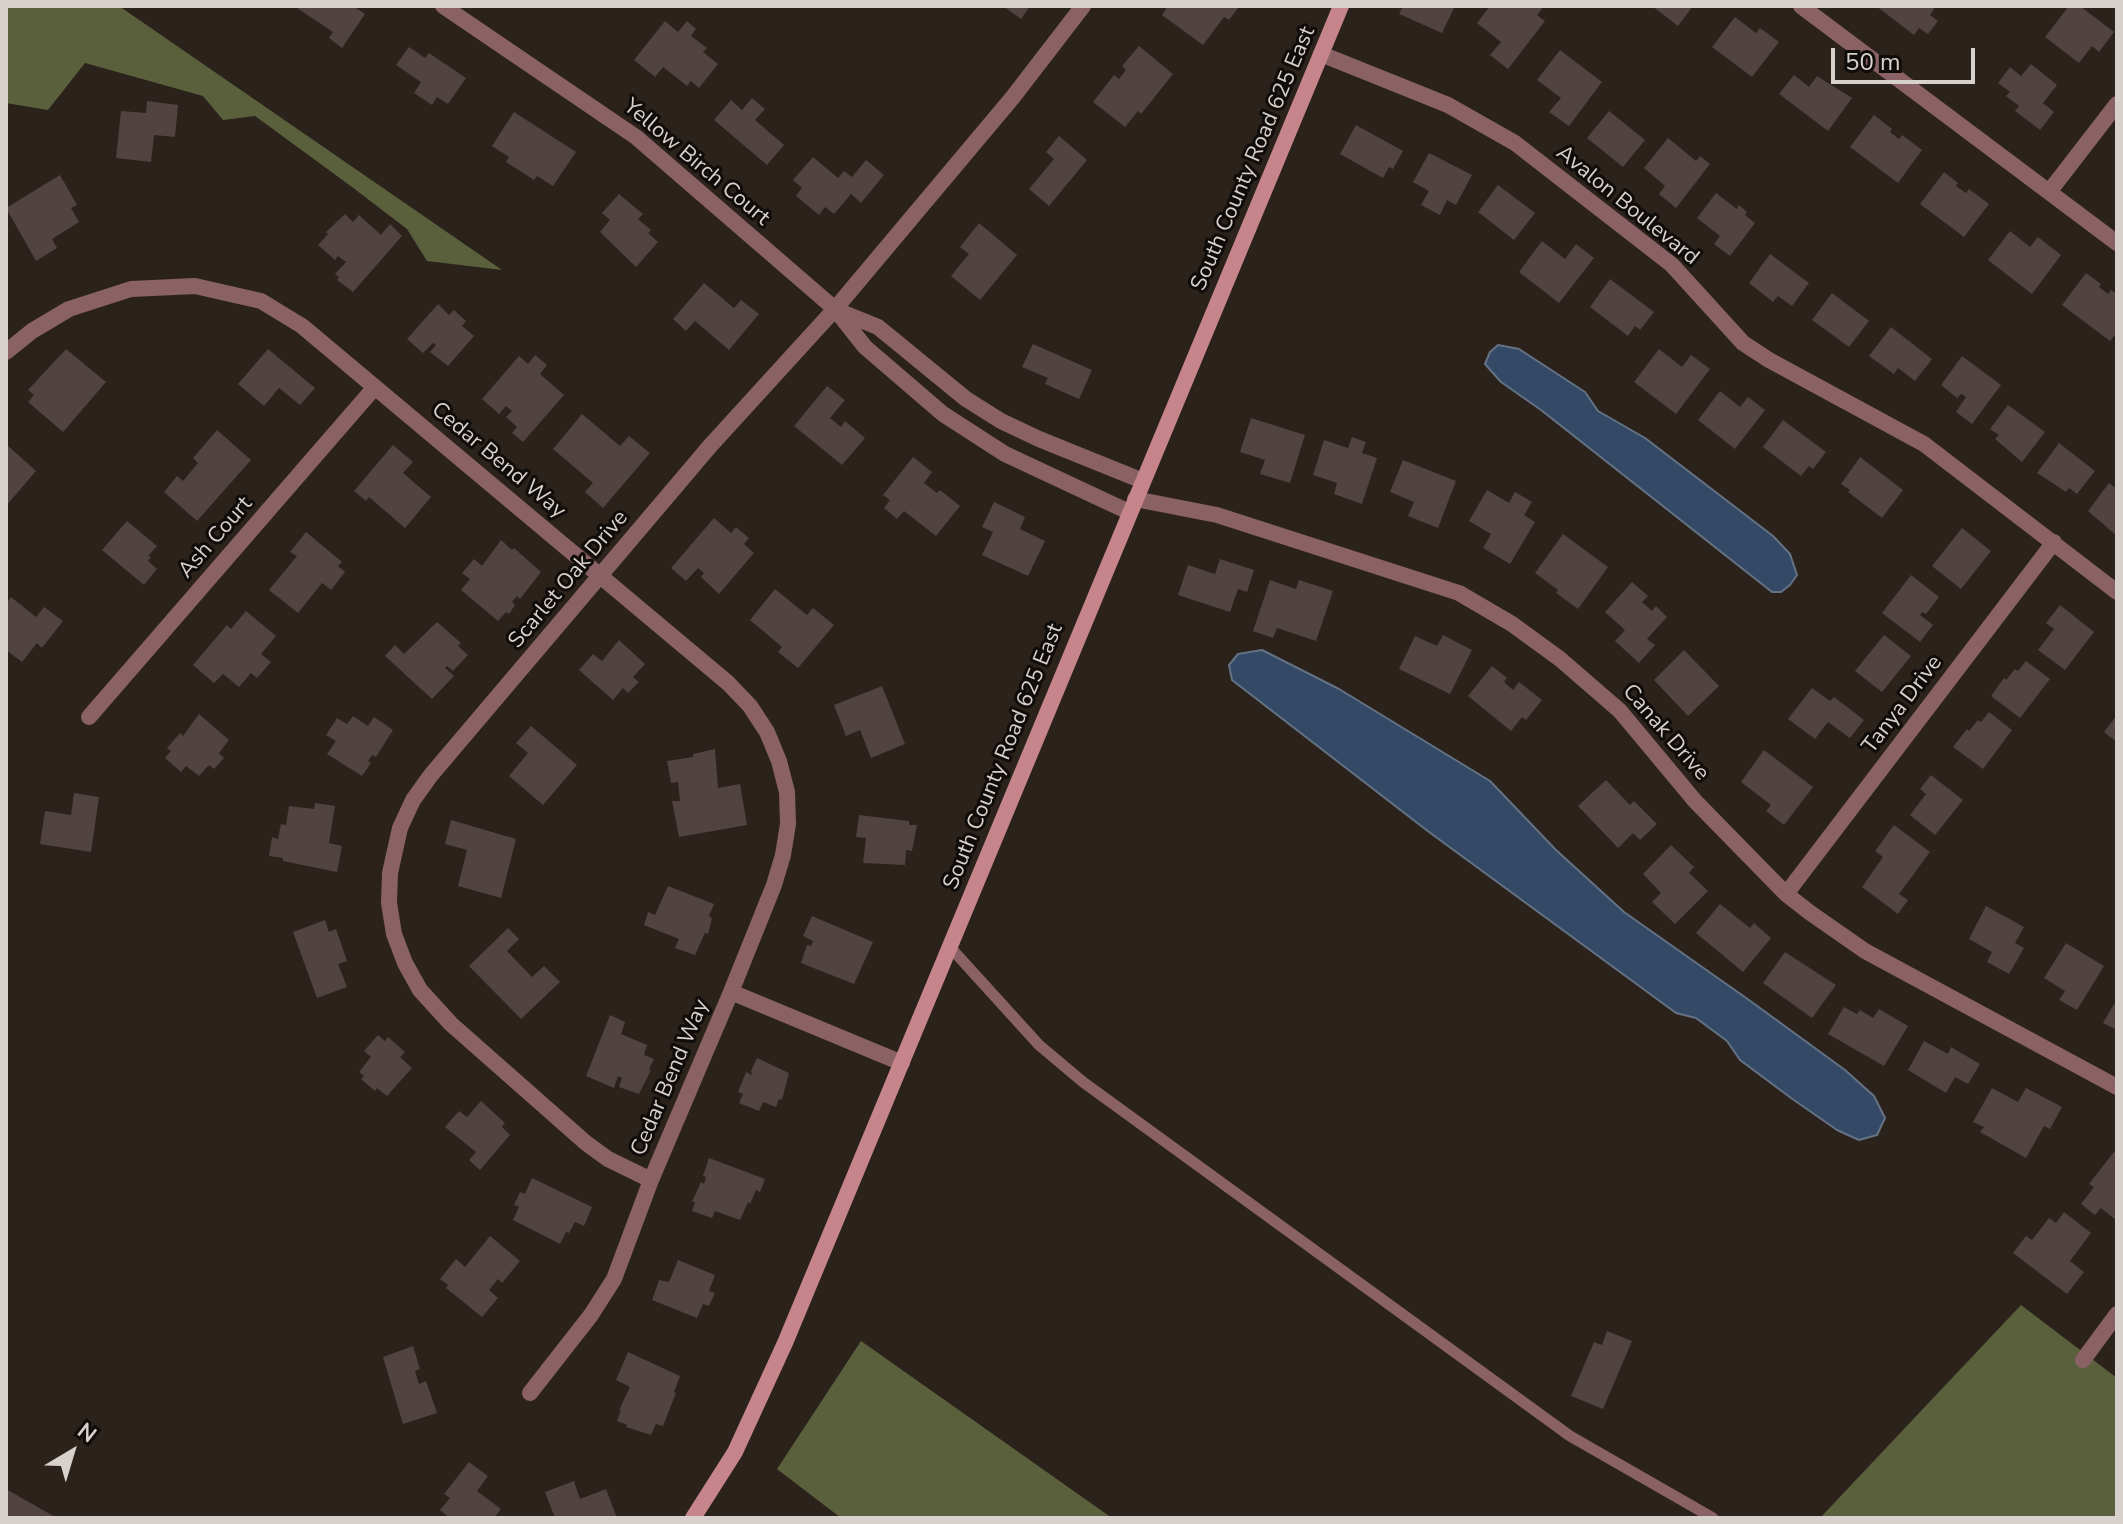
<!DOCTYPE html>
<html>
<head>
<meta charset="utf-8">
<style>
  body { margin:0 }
  #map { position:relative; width:2123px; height:1524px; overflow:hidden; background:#2b221c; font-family:"Nunito Sans",sans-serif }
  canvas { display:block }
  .frame { position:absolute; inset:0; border:8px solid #d7d0cc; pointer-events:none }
  .north { position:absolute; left:32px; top:1412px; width:80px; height:80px; -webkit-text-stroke:6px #100c0a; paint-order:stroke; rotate:38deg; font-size:22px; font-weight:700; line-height:32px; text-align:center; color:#d7d0cc }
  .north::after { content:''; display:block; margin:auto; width:28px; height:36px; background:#d7d0cc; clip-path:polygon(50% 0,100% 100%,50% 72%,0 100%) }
  .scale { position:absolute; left:1831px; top:48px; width:144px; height:36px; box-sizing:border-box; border:4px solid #d7d0cc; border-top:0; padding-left:10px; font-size:24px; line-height:28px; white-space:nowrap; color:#d7d0cc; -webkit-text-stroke:6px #100c0a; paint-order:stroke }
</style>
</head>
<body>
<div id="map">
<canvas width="2123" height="1524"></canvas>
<div class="frame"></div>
<div class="north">N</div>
<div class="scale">50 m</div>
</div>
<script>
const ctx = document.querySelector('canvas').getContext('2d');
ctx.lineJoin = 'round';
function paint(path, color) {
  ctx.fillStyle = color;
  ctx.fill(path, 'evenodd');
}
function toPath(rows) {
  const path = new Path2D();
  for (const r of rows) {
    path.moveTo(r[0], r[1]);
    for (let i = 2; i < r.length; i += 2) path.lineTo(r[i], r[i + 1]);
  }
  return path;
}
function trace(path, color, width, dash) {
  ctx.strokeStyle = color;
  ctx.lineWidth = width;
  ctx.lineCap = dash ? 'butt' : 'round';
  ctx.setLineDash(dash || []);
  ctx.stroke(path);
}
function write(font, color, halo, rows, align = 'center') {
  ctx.font = font + ' "Nunito Sans",sans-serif';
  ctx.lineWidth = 6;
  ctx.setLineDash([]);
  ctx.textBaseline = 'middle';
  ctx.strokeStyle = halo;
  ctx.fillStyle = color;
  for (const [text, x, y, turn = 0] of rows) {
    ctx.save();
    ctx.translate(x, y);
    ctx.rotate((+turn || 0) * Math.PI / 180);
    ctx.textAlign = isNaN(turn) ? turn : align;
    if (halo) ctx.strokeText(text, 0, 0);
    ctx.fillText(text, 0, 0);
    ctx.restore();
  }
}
paint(toPath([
  [6,6,119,6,502,270,427,261,407,229,352,187,255,116,223,120,203,96,85,63,48,110,6,103],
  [2021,1305,2117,1378,2117,1518,1820,1518],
  [861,1341,1112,1518,841,1518,777,1469]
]), '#5a603b');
const water = toPath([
  [1498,345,1519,349,1585,392,1598,411,1645,438,1773,536,1790,554,1797,575,1790,585,1781,592,1772,592,1541,410,1501,382,1485,364,1490,352,1498,345],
  [1262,650,1339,689,1490,781,1556,850,1624,912,1749,1000,1845,1070,1874,1096,1885,1118,1877,1135,1859,1140,1837,1130,1791,1098,1740,1060,1727,1041,1696,1018,1676,1013,1429,832,1232,680,1229,665,1238,654,1262,650]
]);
paint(water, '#334965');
trace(water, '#647284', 2);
paint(toPath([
  [294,6,353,6,365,14,342,48,329,38,333,32],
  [1003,6,1030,6,1021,19],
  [1168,6,1235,6,1238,8,1229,20,1224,17,1203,45,1162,15],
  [1403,6,1455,6,1442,33,1399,14],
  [1490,6,1544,6,1537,15,1545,21,1508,69,1490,55,1501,42,1477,23],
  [1652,6,1693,6,1678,26],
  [1876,6,1936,6,1930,15,1938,21,1928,34,1919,28,1914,35],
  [2069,6,2080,6,2114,32,2099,52,2092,46,2079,63,2045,37],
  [1735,17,1756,33,1760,28,1779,42,1752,77,1712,47],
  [665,21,678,32,687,21,696,29,691,36,707,48,703,52,718,64,699,88,691,81,687,86,663,67,655,77,634,60],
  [1139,46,1173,74,1141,114,1138,111,1125,127,1093,102,1114,75,1119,79,1126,70,1122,66],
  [409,47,425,58,429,53,466,78,448,104,437,97,432,105,414,93,421,82,396,65],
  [1560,50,1602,82,1569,126,1549,112,1561,98,1537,80],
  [2031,64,2057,85,2043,103,2054,112,2040,130,2015,111,2019,106,2006,96,2010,92,1998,83,2010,67,2021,76],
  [1794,75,1809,87,1817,76,1852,98,1828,131,1779,94],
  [752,98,765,109,755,120,784,145,767,165,714,120,731,100,742,110],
  [147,101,178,105,175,137,154,135,151,162,116,158,121,111,146,113],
  [1609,111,1645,140,1623,167,1587,138],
  [514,112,576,152,553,186,537,176,534,180,506,162,509,157,492,146],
  [1874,115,1892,129,1890,132,1899,139,1902,135,1922,150,1898,183,1850,147],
  [1356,125,1403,151,1393,169,1389,167,1383,178,1340,154],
  [1059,136,1087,160,1049,206,1029,189,1054,159,1046,152],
  [1668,138,1696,161,1700,156,1710,164,1676,208,1659,194,1665,186,1644,168],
  [1429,153,1472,175,1456,205,1447,200,1440,215,1421,205,1429,191,1413,182],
  [813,157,838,178,844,171,852,177,866,160,884,175,861,203,851,194,834,214,825,207,819,215,796,196,802,188,793,180],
  [1944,172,1958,183,1956,186,1966,193,1969,189,1989,204,1964,237,1920,204],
  [60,175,77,205,71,208,79,222,52,239,57,248,36,261,6,208],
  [1498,185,1535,213,1514,240,1478,212],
  [1716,193,1737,209,1739,205,1747,212,1745,215,1755,223,1730,256,1714,244,1720,236,1697,218],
  [619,194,643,214,638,219,651,230,648,233,658,242,636,267,600,232,610,220,602,213],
  [345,214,353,222,359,215,381,235,390,224,402,236,353,292,337,280,339,277,335,274,346,262,338,256,335,260,318,245,328,234,326,232],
  [979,223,1017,255,980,300,951,276,969,254,960,247],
  [2010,231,2030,247,2038,237,2061,255,2032,294,1988,260],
  [1542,241,1565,259,1576,244,1594,258,1559,303,1519,272],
  [1770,254,1809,283,1792,306,1778,296,1773,302,1749,283],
  [2086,273,2101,284,2099,287,2108,294,2111,290,2117,294,2117,332,2110,341,2062,305],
  [1610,279,1654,312,1640,330,1635,326,1628,336,1590,307],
  [704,283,734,308,741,300,759,314,729,350,695,321,686,331,673,319],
  [1832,293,1869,321,1849,347,1812,320],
  [438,304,449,315,454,310,466,321,462,326,474,336,448,366,430,352,436,345,433,343,423,353,407,339],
  [1891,327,1932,359,1915,381,1898,368,1894,374,1869,356],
  [1033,344,1092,370,1079,399,1045,384,1048,378,1022,367],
  [66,349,106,382,63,432,28,402,34,395,28,390],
  [268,349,315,388,300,405,279,388,264,406,238,384],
  [1659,349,1682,367,1691,355,1710,369,1676,414,1634,382],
  [535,355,547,365,540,374,564,395,523,442,512,433,517,427,506,417,512,411,506,406,499,414,482,399,519,356,528,364],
  [1962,356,2001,385,1972,424,1956,412,1966,397,1961,394,1957,398,1941,385],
  [827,386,845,400,830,418,841,427,845,421,865,438,842,465,794,426],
  [1720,391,1740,407,1748,397,1765,410,1735,449,1698,420],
  [2008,405,2045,432,2022,462,1995,439,1999,435,1990,429],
  [582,414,620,446,629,436,650,453,603,508,585,492,593,483,553,449],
  [1251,418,1305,435,1290,483,1260,474,1265,460,1240,452],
  [1783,420,1826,452,1813,469,1809,466,1801,476,1763,447],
  [217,430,251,460,197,521,164,492,177,476,183,481,198,463,193,458],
  [1352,437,1366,442,1362,453,1377,458,1362,504,1334,494,1337,483,1313,475,1324,440,1348,448],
  [2059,443,2095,471,2077,494,2069,488,2066,492,2037,473],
  [6,444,36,471,6,506],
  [393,445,413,462,403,473,431,497,405,528,369,497,366,501,354,491],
  [913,457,932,472,924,483,937,493,940,490,960,506,936,536,904,511,897,519,884,508,890,500,883,495],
  [1860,457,1903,490,1882,518,1848,492,1850,490,1841,484],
  [1403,460,1456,481,1438,528,1408,516,1414,502,1390,492],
  [2109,483,2117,489,2117,536,2088,511],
  [1487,490,1509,503,1515,492,1532,502,1524,515,1535,522,1510,564,1483,548,1491,534,1469,521],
  [994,502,1025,517,1020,529,1045,541,1028,576,982,555,993,532,982,527],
  [714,518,731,533,736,527,749,538,744,544,754,553,719,594,701,577,704,573,698,568,686,581,671,568],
  [127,521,157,546,148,556,151,557,148,561,157,569,144,585,102,550],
  [1962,528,1991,551,1961,589,1932,566],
  [306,532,342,562,338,566,345,572,331,590,322,583,298,613,269,590,297,556,290,552],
  [1563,534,1608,567,1578,609,1556,593,1558,590,1535,573],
  [501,540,512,550,514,548,541,572,520,599,517,596,512,602,515,605,509,614,506,612,498,621,461,590,470,579,462,573,474,559,482,566],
  [1220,559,1254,570,1247,592,1238,589,1230,612,1178,595,1188,565,1215,574],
  [1911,575,1939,597,1926,614,1922,612,1920,615,1933,625,1920,642,1882,613],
  [1270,580,1296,589,1299,580,1333,591,1316,641,1277,628,1273,638,1253,631],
  [1632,582,1648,596,1642,602,1652,611,1656,606,1667,617,1647,639,1655,645,1639,663,1615,641,1625,630,1605,612],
  [775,589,807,615,813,608,834,625,798,668,778,652,782,647,750,620],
  [11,597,36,617,44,607,63,621,42,648,37,643,22,662,6,650,6,603],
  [2060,605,2094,632,2065,670,2038,650,2054,629,2046,623],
  [246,611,276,636,261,654,271,662,257,678,251,673,239,687,223,674,214,683,193,665,227,625,231,629],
  [437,622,461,643,458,646,468,655,453,671,447,666,445,668,454,676,432,699,385,656,395,645,404,654],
  [1443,635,1472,650,1450,694,1399,669,1415,636,1437,646],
  [1884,635,1911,656,1882,692,1855,671],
  [619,640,645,664,633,677,639,682,628,693,623,688,613,700,579,670,593,654,602,661],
  [1684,650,1719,686,1688,716,1654,680],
  [2026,661,2050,679,2020,718,1991,696,2004,678,2006,680,2015,669,2018,671],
  [1492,666,1507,678,1504,682,1513,690,1519,682,1542,700,1526,720,1522,717,1511,731,1468,696],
  [882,686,905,744,871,758,860,730,846,736,834,705],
  [1812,688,1830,701,1834,697,1864,720,1850,738,1828,722,1815,739,1788,719],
  [1989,712,2012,730,1983,769,1953,747,1967,729,1969,731,1978,720,1981,722],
  [199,714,229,740,219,753,224,758,214,769,209,765,199,776,186,766,181,772,165,758,171,751,167,748,180,733,183,736],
  [2117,715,2117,742,2104,732],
  [353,716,368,726,374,717,393,730,376,757,372,755,368,761,371,763,362,776,327,754,336,741,326,735,337,718,347,724],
  [531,726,577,765,543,805,509,776,528,753,516,743],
  [715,749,718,788,740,784,747,825,679,837,672,801,680,801,678,782,671,783,667,761,693,757,693,754],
  [1764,750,1813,787,1784,825,1766,811,1771,805,1741,782],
  [1931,775,1963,800,1935,835,1910,815,1926,794,1920,789],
  [1606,780,1630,805,1634,801,1657,824,1640,840,1633,833,1618,848,1578,806],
  [74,793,99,797,91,852,40,844,45,811,71,815],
  [315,803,335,806,329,843,342,846,337,872,283,861,283,858,269,856,272,837,278,839,281,824,286,825,289,806,314,809],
  [859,815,909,821,909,825,917,825,912,851,906,850,905,865,863,863,866,838,856,837],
  [451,820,516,839,501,898,458,886,467,850,445,844],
  [1894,825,1930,852,1899,894,1908,900,1898,914,1862,887,1883,857,1875,851],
  [1671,845,1694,867,1689,873,1708,891,1675,924,1652,902,1661,893,1643,874],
  [668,886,714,904,709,916,712,918,708,934,705,933,695,955,675,948,679,939,644,925,648,912,655,915],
  [1720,904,1750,928,1754,923,1771,938,1743,972,1696,933],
  [1986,906,2024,927,2015,943,2024,948,2009,974,1987,962,1992,952,1969,939],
  [812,916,873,942,854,984,801,963,807,945,811,946,813,941,803,936],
  [325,920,329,932,336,929,347,961,338,964,347,987,317,998,293,932],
  [508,928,519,939,507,951,532,977,544,966,560,982,521,1019,469,966],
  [2066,943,2104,966,2077,1010,2059,1000,2065,991,2044,978],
  [1785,952,1836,985,1812,1018,1763,983],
  [2114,1004,2117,1005,2117,1030,2103,1023],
  [1844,1007,1857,1014,1860,1010,1873,1018,1879,1009,1908,1026,1884,1066,1828,1034],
  [610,1015,625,1022,621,1034,647,1045,644,1055,654,1059,649,1069,651,1070,639,1094,619,1087,622,1078,618,1076,614,1088,586,1076],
  [378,1035,385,1041,388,1037,405,1052,400,1057,412,1068,387,1096,377,1088,375,1091,361,1079,364,1076,359,1072,371,1057,364,1051],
  [1924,1041,1948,1054,1951,1047,1980,1064,1968,1084,1955,1077,1946,1093,1908,1070],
  [757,1058,789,1073,782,1100,779,1099,776,1107,763,1102,759,1111,739,1103,743,1094,738,1092,746,1072,752,1075,751,1071],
  [1992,1088,2018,1102,2026,1088,2062,1107,2050,1129,2044,1126,2026,1158,1980,1132,1984,1127,1973,1122],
  [481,1101,505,1123,502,1127,510,1135,480,1170,469,1160,476,1152,445,1127,459,1111,467,1117],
  [2117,1148,2117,1221,2101,1208,2095,1215,2081,1204,2094,1187,2089,1184],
  [709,1158,765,1179,760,1192,756,1190,750,1204,748,1202,740,1220,715,1211,712,1218,692,1211,695,1202,692,1202,701,1182,704,1184,706,1177,703,1176],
  [532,1178,592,1207,584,1226,575,1222,569,1233,566,1232,560,1244,513,1220,519,1207,514,1205,520,1192,525,1194],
  [2064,1212,2091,1233,2070,1261,2084,1272,2067,1294,2013,1253,2026,1236,2032,1240,2049,1218,2056,1223],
  [490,1236,520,1261,502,1283,498,1279,489,1290,498,1298,482,1317,446,1288,448,1285,440,1279,456,1259,465,1267],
  [678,1260,715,1275,709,1291,715,1293,709,1306,703,1304,697,1318,652,1300,659,1280,669,1282],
  [1607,1331,1632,1341,1603,1409,1571,1396,1594,1342,1602,1345],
  [413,1346,420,1369,415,1371,419,1384,426,1381,437,1413,403,1424,383,1357],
  [628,1352,680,1376,674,1392,676,1393,663,1426,656,1424,651,1435,626,1427,627,1425,617,1421,621,1410,619,1410,630,1387,616,1380],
  [469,1462,488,1476,477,1491,501,1509,494,1518,450,1518,440,1510,450,1498,444,1494],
  [574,1481,580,1499,606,1489,617,1518,555,1518,545,1492],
  [6,1489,57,1518,6,1518]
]), '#504341');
trace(toPath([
  [950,947,1039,1045,1083,1082,1570,1436,1713,1518]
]), '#8a6265', 11);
trace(toPath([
  [443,6,636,137,835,309,865,347,943,414,1005,454,1129,512],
  [1801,6,2117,243],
  [1321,54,1448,105,1515,143,1672,265,1743,343,1769,360,1924,444,2117,592],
  [2049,192,2117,104],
  [836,310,878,327,966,399,1001,421,1039,439,1143,481],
  [6,352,32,331,69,309,131,289,195,286,261,301,302,326,728,683,750,706,767,732,779,761,787,792,788,824,783,855,774,885,731,992,651,1180,614,1279,591,1315,530,1393],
  [1135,499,1217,515,1459,593,1512,624,1560,659,1620,711,1695,801,1786,894,1809,912,1865,951,2117,1087],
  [89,717,375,387],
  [1786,894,2054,542],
  [731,992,902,1063],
  [651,1180,608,1159,586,1143,451,1024,420,990,405,963,394,934,389,903,390,873,400,828,413,800,431,775,710,446,835,309,1013,97,1083,6],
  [2083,1360,2117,1314]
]), '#8a6265', 16);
trace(toPath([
  [693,1518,735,1452,785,1343,1341,6]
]), '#c5858a', 16);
write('22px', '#d7d0cc', '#100c0a', [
  ["South County Road 625 East",1254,159,-67],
  ["Yellow Birch Court",696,163,40],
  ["Avalon Boulevard",1627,206,39],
  ["Cedar Bend Way",498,461,40],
  ["Ash Court",216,538,-49],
  ["Scarlet Oak Drive",569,580,-50],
  ["Tanya Drive",1903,705,-53],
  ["Canak Drive",1665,733,49],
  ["South County Road 625 East",1004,757,-68],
  ["Cedar Bend Way",671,1078,-67]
]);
</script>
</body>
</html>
